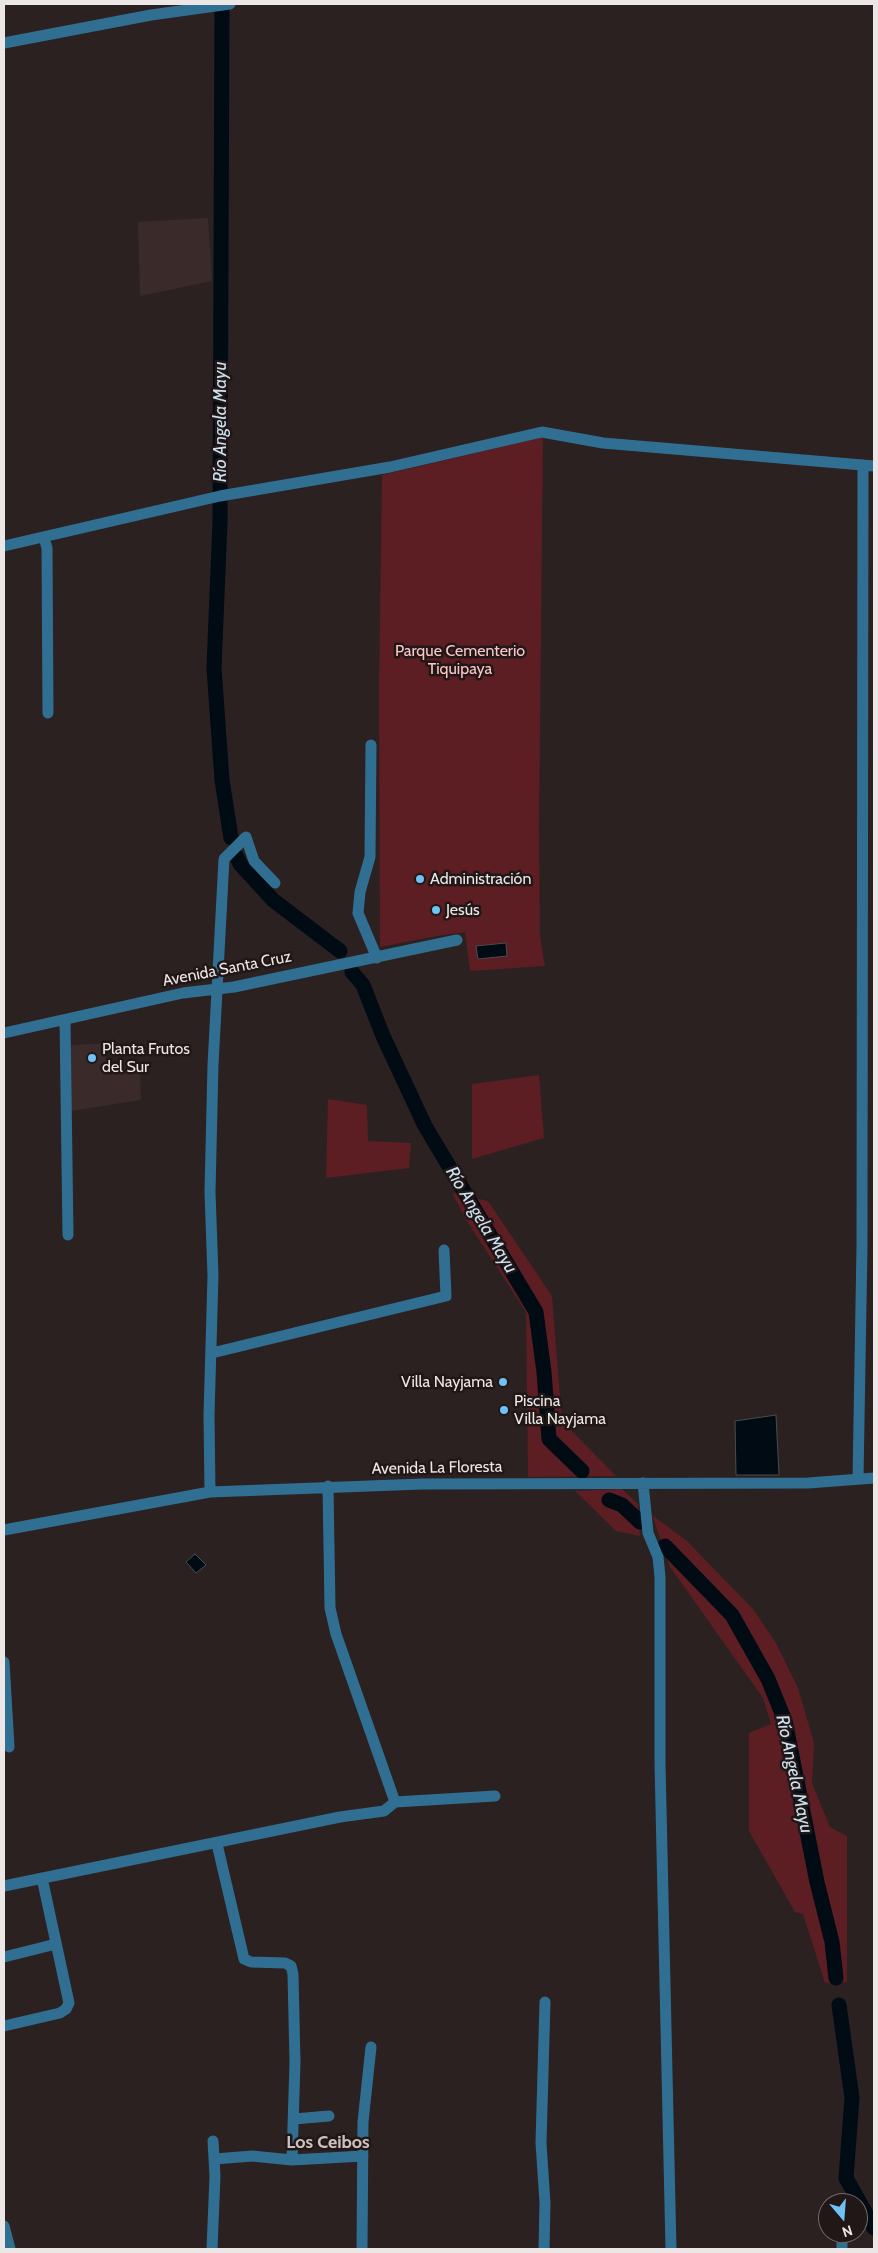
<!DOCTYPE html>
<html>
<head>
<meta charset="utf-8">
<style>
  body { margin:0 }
  #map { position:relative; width:878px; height:2253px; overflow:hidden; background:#2b2121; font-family:Cabin,sans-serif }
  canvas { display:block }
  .frame { position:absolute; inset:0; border:5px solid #ede6e6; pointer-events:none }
  .north { position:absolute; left:818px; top:2193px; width:50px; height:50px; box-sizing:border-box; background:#211717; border:1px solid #736a6a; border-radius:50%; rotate:162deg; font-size:14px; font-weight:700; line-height:20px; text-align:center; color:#ede6e6 }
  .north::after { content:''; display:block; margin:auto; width:18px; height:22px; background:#6fc2f4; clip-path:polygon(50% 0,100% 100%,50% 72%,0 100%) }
</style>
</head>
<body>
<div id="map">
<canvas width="878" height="2253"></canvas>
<div class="frame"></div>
<div class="north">N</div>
</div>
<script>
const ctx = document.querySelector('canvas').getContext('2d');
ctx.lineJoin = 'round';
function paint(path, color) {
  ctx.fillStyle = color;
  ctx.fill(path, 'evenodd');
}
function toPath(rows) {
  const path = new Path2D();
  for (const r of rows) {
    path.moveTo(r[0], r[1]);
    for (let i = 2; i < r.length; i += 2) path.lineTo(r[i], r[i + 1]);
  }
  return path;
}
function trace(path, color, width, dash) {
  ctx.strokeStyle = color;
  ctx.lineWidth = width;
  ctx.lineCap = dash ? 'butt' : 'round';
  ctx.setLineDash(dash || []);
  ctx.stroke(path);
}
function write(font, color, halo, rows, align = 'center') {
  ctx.font = font + ' Cabin,sans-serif';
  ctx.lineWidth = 5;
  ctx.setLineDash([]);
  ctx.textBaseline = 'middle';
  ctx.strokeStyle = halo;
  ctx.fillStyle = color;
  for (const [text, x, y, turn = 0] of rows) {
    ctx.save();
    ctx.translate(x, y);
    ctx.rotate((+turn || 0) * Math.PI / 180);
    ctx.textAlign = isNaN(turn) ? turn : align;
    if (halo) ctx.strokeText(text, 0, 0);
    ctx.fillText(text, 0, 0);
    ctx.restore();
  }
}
paint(toPath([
  [208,218,212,281,140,296,138,222],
  [107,1043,106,1071,140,1064,141,1100,71,1111,71,1045]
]), '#3b2a2a');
paint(toPath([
  [543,437,539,829,540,937,545,966,470,971,465,932,437,936,380,947,379,687,382,475],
  [539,1075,544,1138,472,1159,472,1084],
  [328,1099,367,1105,368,1141,411,1143,409,1168,326,1178],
  [452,1193,488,1201,552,1296,562,1421,616,1476,528,1477,526,1312,465,1218],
  [622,1489,638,1504,640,1536,616,1531,575,1491],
  [652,1515,687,1541,753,1609,776,1643,798,1688,814,1743,812,1783,830,1827,847,1836,847,1982,825,1983,803,1914,795,1912,749,1831,749,1733,771,1724,763,1698,670,1567]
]), '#5c1d23');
const water = toPath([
  [506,943,507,956,478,959,476,946,506,943],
  [776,1415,779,1475,736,1475,735,1421,776,1415],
  [195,1554,206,1565,196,1573,186,1562,195,1554]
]);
paint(water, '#010b13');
trace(water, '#484d52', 1);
trace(toPath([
  [222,4,220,522,214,668,222,780,231,838],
  [237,857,240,864,273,900,340,951],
  [352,972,363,985,383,1036,425,1126,536,1312,544,1372,549,1439,582,1471],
  [609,1500,622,1505,640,1522],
  [665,1546,732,1615,768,1679,785,1721,817,1882,832,1942,836,1978],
  [839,2005,852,2098,846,2178,874,2228]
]), '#010b13', 15);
trace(toPath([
  [4,43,151,15,230,4],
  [44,538,47,548,48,713],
  [4,546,220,496,390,467,542,432,603,443,874,466],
  [371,745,370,857,360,892,358,913,377,958],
  [65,1020,68,1235],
  [4,1033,183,993,234,987,457,940],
  [212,1353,446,1296,444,1250],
  [858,1479,862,1246,863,465],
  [643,1483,648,1533,658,1557,660,1577,660,1763,671,2249],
  [328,1486,330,1608,336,1634,395,1802],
  [210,1492,209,1415,213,1276,210,1192,213,1065,224,859,246,837,254,861,275,883],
  [4,1530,210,1492,422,1484,808,1483,874,1478],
  [4,1662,9,1747],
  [217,1844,244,1959,251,1962,285,1963,291,1966,293,1974,295,2062,292,2160],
  [4,1886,340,1817,384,1811,395,1802,495,1796],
  [4,1957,56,1944],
  [4,2026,60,2013,66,2009,69,2003,42,1878],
  [294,2119,329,2116],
  [215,2159,252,2156,292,2160,363,2156],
  [4,2226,10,2249],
  [212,2249,215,2176,213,2141],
  [362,2249,363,2122,371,2047],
  [544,2249,545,2203,541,2143,545,2002],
  [842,2249,842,2233]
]), '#316f92', 11);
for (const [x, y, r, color] of [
  [420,879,5,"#6fc2f4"],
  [436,910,5,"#6fc2f4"],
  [92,1058,5,"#6fc2f4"],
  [503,1382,5,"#6fc2f4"],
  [504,1410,5,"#6fc2f4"]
]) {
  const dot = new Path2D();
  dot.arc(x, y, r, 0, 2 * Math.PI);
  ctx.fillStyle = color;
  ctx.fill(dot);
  trace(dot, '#211717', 2);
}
write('16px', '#fcc5c6', '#211717', [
  ["Parque Cementerio",460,651],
  ["Tiquipaya",460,669]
]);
write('16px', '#ede6e6', '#211717', [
  ["Administración",430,879],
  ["Jesús",446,910],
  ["Planta Frutos",102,1049],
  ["del Sur",102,1067],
  ["Villa Nayjama",493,1382,"right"],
  ["Piscina",514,1401],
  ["Villa Nayjama",514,1419]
], 'left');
write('16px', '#ede6e6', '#211717', [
  ["Avenida Santa Cruz",227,969,-11],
  ["Avenida La Floresta",437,1468,-1]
]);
write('italic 18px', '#cbe1f0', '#211717', [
  ["Río Angela Mayu",221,422,-90],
  ["Río Angela Mayu",481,1220,59],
  ["Río Angela Mayu",794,1774,78]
]);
write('bold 18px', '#cec0bf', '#211717', [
  ["Los Ceibos",328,2143]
]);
</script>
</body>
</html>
